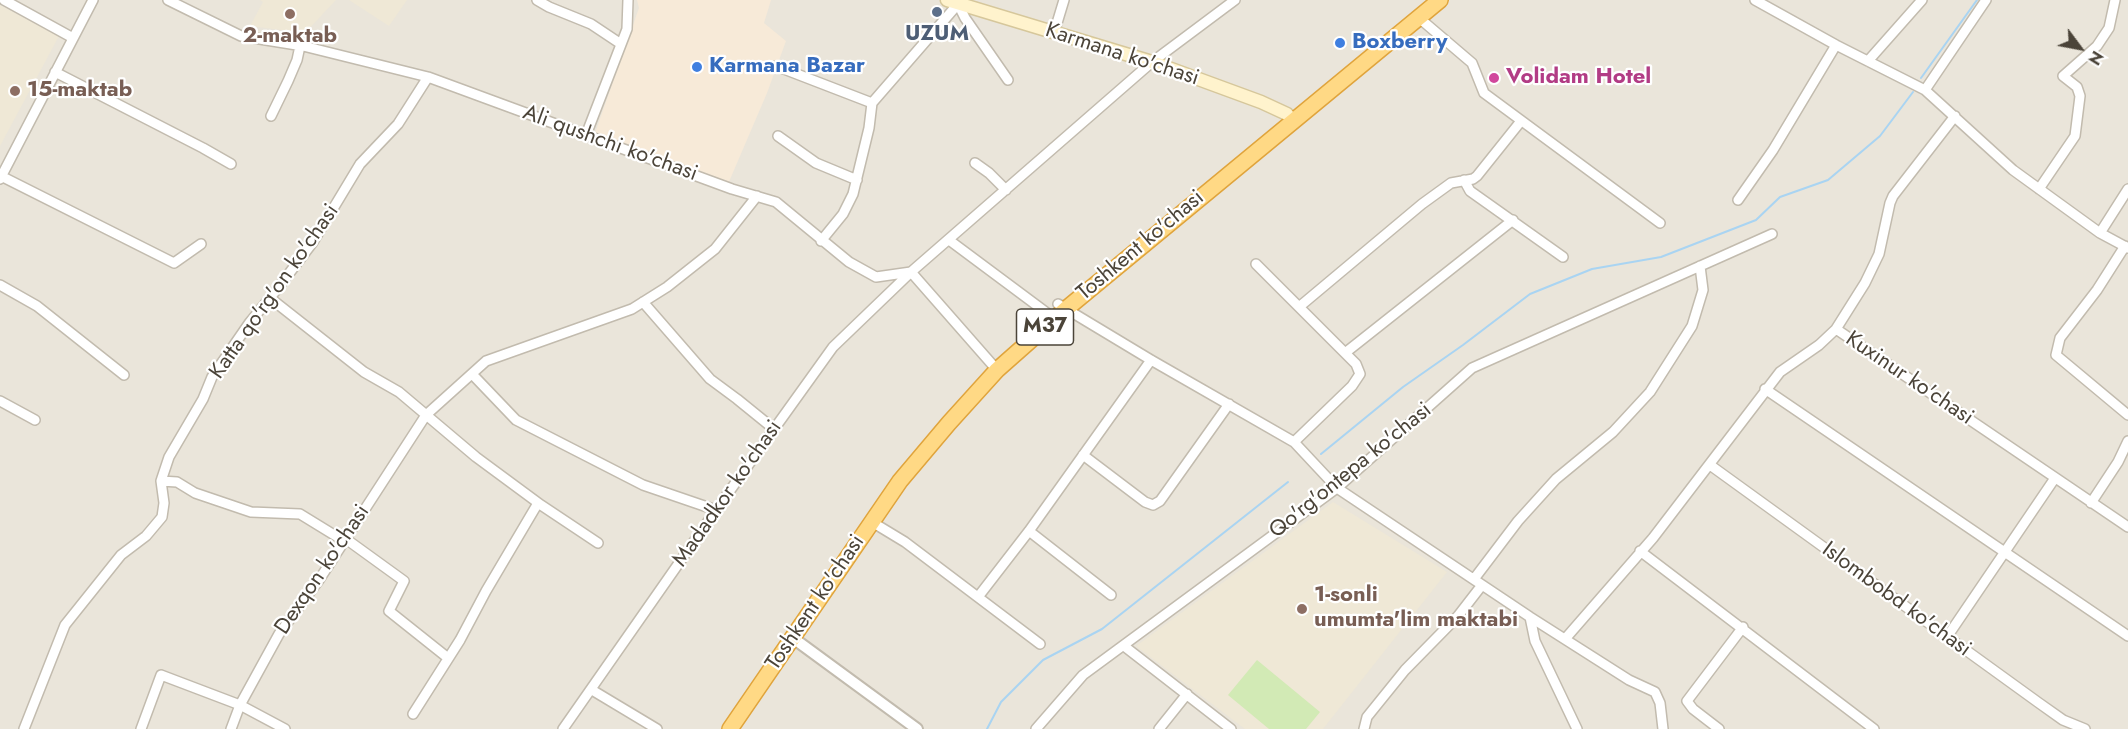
<!DOCTYPE html>
<html>
<head>
<meta charset="utf-8">
<style>
  body { margin:0 }
  #map { position:relative; width:2128px; height:729px; overflow:hidden; background:#f6f3ec; font-family:Jost,sans-serif }
  canvas { display:block }
  .north { position:absolute; left:2050px; top:18px; width:60px; height:60px; -webkit-text-stroke:4px #fff; paint-order:stroke; rotate:122deg; font-size:16px; font-weight:700; line-height:24px; text-align:center; color:#4b4439 }
  .north::after { content:''; display:block; margin:auto; width:21px; height:27px; background:#4b4439; clip-path:polygon(50% 0,100% 100%,50% 72%,0 100%) }
</style>
</head>
<body>
<div id="map">
<canvas width="2128" height="729"></canvas>
<div class="north">N</div>
</div>
<script>
const ctx = document.querySelector('canvas').getContext('2d');
ctx.lineJoin = 'round';
function paint(path, color) {
  ctx.fillStyle = color;
  ctx.fill(path, 'evenodd');
}
function toPath(rows) {
  const path = new Path2D();
  for (const r of rows) {
    path.moveTo(r[0], r[1]);
    for (let i = 2; i < r.length; i += 2) path.lineTo(r[i], r[i + 1]);
  }
  return path;
}
function trace(path, color, width, dash) {
  ctx.strokeStyle = color;
  ctx.lineWidth = width;
  ctx.lineCap = dash ? 'butt' : 'round';
  ctx.setLineDash(dash || []);
  ctx.stroke(path);
}
function write(font, color, halo, rows, align = 'center') {
  ctx.font = font + ' Jost,sans-serif';
  ctx.lineWidth = 4.5;
  ctx.setLineDash([]);
  ctx.textBaseline = 'middle';
  ctx.strokeStyle = halo;
  ctx.fillStyle = color;
  for (const [text, x, y, turn = 0] of rows) {
    ctx.save();
    ctx.translate(x, y);
    ctx.rotate((+turn || 0) * Math.PI / 180);
    ctx.textAlign = isNaN(turn) ? turn : align;
    if (halo) ctx.strokeText(text, 0, 0);
    ctx.fillText(text, 0, 0);
    ctx.restore();
  }
}
paint(toPath([
  [0,0,2128,0,2128,729,0,729]
]), '#eae5da');
paint(toPath([
  [637,0,771,0,764,23,786,41,767,93,728,184,674,161,595,133,639,8]
]), '#f7ead8');
paint(toPath([
  [260,0,336,0,305,33,250,26,263,2],
  [349,0,407,0,389,26],
  [0,5,59,36,0,146],
  [1333,502,1447,572,1323,729,1245,729,1136,646]
]), '#efe8d6');
paint(toPath([
  [1257,660,1320,712,1306,729,1269,729,1228,695]
]), '#d2eab5');
trace(toPath([
  [1921,78,1977,0],
  [1321,454,1403,387,1463,345,1530,294,1592,269,1661,257,1756,220,1780,197,1828,180,1880,136,1913,92],
  [987,729,1001,702,1043,660,1102,629,1288,482]
]), '#a9d4f2', 2);
const minor = toPath([
  [4,0,73,38],
  [168,0,241,36,303,46,428,77,732,189,776,202,849,262,876,277,911,272],
  [537,0,549,7,591,24,621,44],
  [1755,0,1836,45,1925,90,2013,170,2100,233,2128,248],
  [1418,17,1472,63,1484,93,1660,223],
  [1054,33,1064,0],
  [1868,61,1922,0],
  [776,66,872,103],
  [55,72,203,148,231,164],
  [1925,90,1986,0],
  [271,116,288,81,297,60,300,46],
  [586,135,627,29,628,0],
  [778,136,816,163,857,180],
  [975,163,989,173,1006,190],
  [1,176,174,263,201,244],
  [0,179,93,0],
  [1464,180,1470,191,1563,257],
  [2039,189,2075,136,2080,96,2077,87,2063,76,2097,46,2109,28,2115,0],
  [1738,200,1773,150,1836,45],
  [2100,233,2128,189],
  [949,240,1047,313],
  [821,241,843,214,853,194,869,128,872,103,958,4,965,18,1008,80],
  [2125,246,2097,290,2060,338,2056,355,2128,415],
  [1256,264,1356,364,1360,374,1352,386,1294,442],
  [911,272,997,370],
  [0,285,37,306,124,375],
  [270,298,364,372,399,392,476,457,541,505,598,543],
  [643,302,710,379,737,399,774,429],
  [1058,304,1151,360,1294,442,1337,488,1530,617,1629,680,1655,692,1660,703,1663,729],
  [1299,307,1422,204,1451,183,1473,179,1477,176,1521,121],
  [1836,329,2128,527],
  [1345,353,1513,220],
  [472,374,516,420,643,485,716,510],
  [1765,389,2128,636],
  [0,401,35,420],
  [1083,455,1145,502,1153,505,1160,501,1229,404],
  [1710,465,2039,703,2063,720,2085,729],
  [161,481,177,482,195,493,251,512,300,514,344,541],
  [2091,503,2118,462,2128,441],
  [872,522,905,542,1040,644],
  [1029,531,1111,595],
  [346,539,404,581,389,611,448,658],
  [1640,551,1874,729],
  [1474,579,1518,521,1556,479,1613,432,1650,392,1692,326,1703,290,1700,266],
  [978,597,1029,531,1151,360],
  [1530,617,1535,641,1577,729],
  [1947,637,2055,478],
  [1565,639,1653,538,1780,372,1819,345,1836,329,1865,283,1879,254,1890,203,1893,196,1955,116],
  [1124,646,1231,729],
  [592,690,657,729],
  [413,714,460,640,486,591,538,503],
  [24,729,65,625,121,555,146,536,162,517,164,503,161,481,169,457,203,399,212,377,250,322,278,288,313,242,360,164,398,124,428,77],
  [141,729,161,675,240,705,285,729],
  [231,729,240,705,279,634,319,580,426,415,486,361,632,309,667,287,715,249,757,196],
  [563,729,716,510,833,347,911,272,1152,62,1235,0],
  [1036,729,1083,675,1337,488,1472,368,1772,234],
  [1159,729,1187,694],
  [1364,729,1367,717,1405,670,1458,616,1482,585],
  [1719,729,1693,709,1687,701,1743,627]
]);
const tertiary = toPath([
  [793,638,917,729]
]);
const secondary = toPath([
  [947,0,1152,62,1261,102,1287,114,1292,120]
]);
const trunk = toPath([
  [730,729,900,481,949,423,997,370,1066,309,1440,0]
]);
trace(minor, '#c2bbae', 12);
trace(tertiary, '#c2bbae', 14);
trace(secondary, '#d6c79b', 15);
trace(trunk, '#e0a43c', 18);
trace(minor, '#fff', 9);
trace(tertiary, '#fff', 10);
trace(secondary, '#fff3cd', 12);
trace(trunk, '#ffd985', 15);
for (const [x, y, r, color] of [
  [937,12,6,"#5c6f8a"],
  [290,14,6,"#8d6e63"],
  [1340,43,6,"#3f7fe0"],
  [697,67,6,"#3f7fe0"],
  [1494,78,6,"#d1479c"],
  [15,91,6,"#8d6e63"],
  [1302,609,6,"#8d6e63"]
]) {
  const dot = new Path2D();
  dot.arc(x, y, r, 0, 2 * Math.PI);
  ctx.fillStyle = color;
  ctx.fill(dot);
  trace(dot, '#fff', 2);
}
for (const [x, y, w] of [
  [1045,327,57]
]) {
  const box = new Path2D();
  box.roundRect(x - w / 2, y - 18, w, 36, 4.5);
  ctx.fillStyle = '#fff';
  ctx.fill(box);
  trace(box, '#4b4439', 1.5);
}
write('bold 21px', '#4b4439', null, [
  ["M37",1045,327]
]);
write('bold 22px', '#4e5e75', '#fff', [
  ["UZUM",937,35]
]);
write('bold 22px', '#785e54', '#fff', [
  ["2-maktab",290,37,"center"],
  ["15-maktab",27,91],
  ["1-sonli",1314,596],
  ["umumta'lim maktabi",1314,621]
], 'left');
write('bold 22px', '#366cbe', '#fff', [
  ["Boxberry",1352,43],
  ["Karmana Bazar",709,67]
], 'left');
write('22px', '#4b4439', '#fff', [
  ["Karmana ko'chasi",1122,55,18],
  ["Ali qushchi ko'chasi",610,144,20],
  ["Toshkent ko'chasi",1141,246,-40],
  ["Katta qo'rg'on ko'chasi",275,292,-55],
  ["Kuxinur ko'chasi",1909,379,34],
  ["Qo'rg'ontepa ko'chasi",1351,471,-39],
  ["Madadkor ko'chasi",728,494,-55],
  ["Dexqon ko'chasi",323,570,-56],
  ["Islombobd ko'chasi",1896,600,36],
  ["Toshkent ko'chasi",816,603,-56]
]);
write('bold 22px', '#b23c85', '#fff', [
  ["Volidam Hotel",1506,78]
], 'left');
</script>
</body>
</html>
